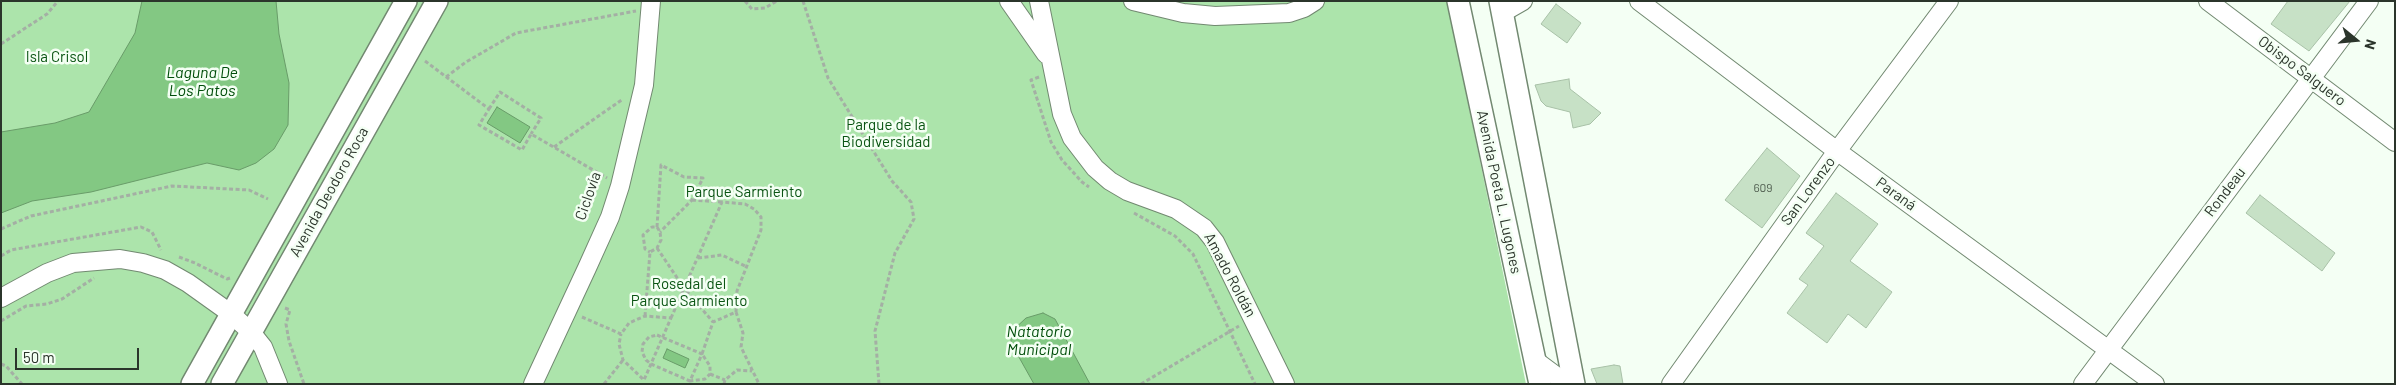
<!DOCTYPE html>
<html>
<head>
<meta charset="utf-8">
<style>
  body { margin:0 }
  #map { position:relative; width:2396px; height:385px; overflow:hidden; background:#f4fff4; font-family:Barlow,sans-serif }
  canvas { display:block }
  .frame { position:absolute; inset:0; border:2px solid #2b352b; pointer-events:none }
  .north { position:absolute; left:2331px; top:15px; width:50px; height:50px; -webkit-text-stroke:4px #f4fff4; paint-order:stroke; rotate:107deg; font-size:14px; font-weight:700; line-height:20px; text-align:center; color:#2b352b }
  .north::after { content:''; display:block; margin:auto; width:18px; height:22px; background:#2b352b; clip-path:polygon(50% 0,100% 100%,50% 72%,0 100%) }
  .scale { position:absolute; left:15px; top:348px; width:124px; height:22px; box-sizing:border-box; border:2px solid #2b352b; border-top:0; padding-left:6px; font-size:15px; line-height:18px; white-space:nowrap; color:#2b352b; -webkit-text-stroke:4px #f4fff4; paint-order:stroke }
</style>
</head>
<body>
<div id="map">
<canvas width="2396" height="385"></canvas>
<div class="frame"></div>
<div class="north">N</div>
<div class="scale">50 m</div>
</div>
<script>
const ctx = document.querySelector('canvas').getContext('2d');
ctx.lineJoin = 'round';
function paint(path, color) {
  ctx.fillStyle = color;
  ctx.fill(path, 'evenodd');
}
function toPath(rows) {
  const path = new Path2D();
  for (const r of rows) {
    path.moveTo(r[0], r[1]);
    for (let i = 2; i < r.length; i += 2) path.lineTo(r[i], r[i + 1]);
  }
  return path;
}
function trace(path, color, width, dash) {
  ctx.strokeStyle = color;
  ctx.lineWidth = width;
  ctx.lineCap = dash ? 'butt' : 'round';
  ctx.setLineDash(dash || []);
  ctx.stroke(path);
}
function write(font, color, halo, rows, align = 'center') {
  ctx.font = font + ' Barlow,sans-serif';
  ctx.lineWidth = 5;
  ctx.setLineDash([]);
  ctx.textBaseline = 'middle';
  ctx.strokeStyle = halo;
  ctx.fillStyle = color;
  for (const [text, x, y, turn = 0] of rows) {
    ctx.save();
    ctx.translate(x, y);
    ctx.rotate((+turn || 0) * Math.PI / 180);
    ctx.textAlign = isNaN(turn) ? turn : align;
    if (halo) ctx.strokeText(text, 0, 0);
    ctx.fillText(text, 0, 0);
    ctx.restore();
  }
}
paint(toPath([
  [1,1,1447,1,1526,384,1,384]
]), '#ace4ab');
const water = toPath([
  [142,1,276,1,279,34,289,83,288,125,274,149,256,163,239,170,207,163,91,192,32,201,1,213,1,132,55,123,89,112,135,33,142,1],
  [497,107,530,127,520,143,487,123,497,107],
  [1043,313,1055,319,1090,384,1034,384,1011,343,1011,332,1026,318,1043,313],
  [667,349,689,359,685,368,663,358,667,349]
]);
paint(water, '#83c883');
trace(water, '#699c69', 1);
const building = toPath([
  [2288,1,2350,1,2309,51,2271,24,2288,1],
  [1556,4,1581,23,1567,43,1541,24,1556,4],
  [1569,79,1570,89,1601,113,1590,124,1573,128,1570,112,1546,106,1541,101,1535,85,1569,79],
  [1767,148,1800,176,1762,228,1725,200,1767,148],
  [1836,193,1878,224,1850,261,1892,292,1866,328,1848,314,1827,343,1787,313,1808,285,1799,279,1824,246,1806,233,1836,193],
  [2260,195,2335,253,2322,271,2246,213,2260,195],
  [1614,365,1620,366,1623,384,1597,384,1591,369,1614,365]
]);
paint(building, '#c7e1c6');
trace(building, '#a8c1a7', 1);
const minor = toPath([
  [1009,1,1046,54],
  [1039,1,1062,114,1072,138,1095,168,1110,181,1127,191,1176,209,1204,228,1215,242,1285,384],
  [1133,1,1183,13,1215,16,1289,13,1304,8,1315,1],
  [1639,1,1837,151,2155,384],
  [2208,1,2395,142],
  [1502,13,1523,1],
  [1,298,47,273,73,263,120,259,143,263,165,270,188,283,230,313,251,332,263,347,278,384],
  [1536,361,1567,384],
  [533,384,587,268,610,217,620,186,644,85,651,1],
  [1671,384,1837,151,1949,1],
  [2083,384,2369,1]
]);
const major = toPath([
  [1458,1,1540,384],
  [1500,1,1574,384],
  [192,384,406,1],
  [222,384,437,1]
]);
trace(minor, '#728971', 20);
trace(major, '#728971', 24);
trace(toPath([
  [745,1,752,9,765,8,777,1],
  [803,1,828,78,892,181,911,202,914,219,895,253,875,331,879,384],
  [1,44,47,14,58,1],
  [425,61,489,109,479,125,522,150,531,134,607,178],
  [446,77,466,62,516,33,636,11],
  [1039,77,1031,80,1051,142,1062,160,1082,182,1089,187],
  [489,109,500,92,541,118,531,134],
  [554,147,623,99],
  [692,200,722,202],
  [1134,213,1175,236,1193,254,1255,384],
  [657,227,661,165,684,177,703,178,692,200,660,232],
  [1,229,31,216,172,186,249,190,268,199],
  [657,248,684,288,713,322],
  [1,256,11,250,141,227,152,232,161,250],
  [179,257,195,263,227,279,230,278],
  [698,258,722,255,747,267],
  [285,308,290,310,286,324,289,341,304,384],
  [736,312,743,333,741,347,759,384],
  [645,316,650,252,657,248,661,240,660,232,657,227,652,227,643,235,645,249,650,252],
  [582,317,621,334,629,323,645,316,671,318,644,380,623,360,619,344,621,334],
  [671,318,722,202,745,204,754,209,761,217,761,230,737,291,736,312,713,322,702,354,710,366,710,374,705,379,690,381,689,384],
  [1,321,26,306,47,304,62,299,94,278],
  [657,335,702,354,690,381,651,364,646,360,642,352,643,344,649,337,657,335],
  [1,364,6,366,22,384],
  [710,374,725,380],
  [604,384,623,360],
  [724,384,725,380,737,370,752,371],
  [1141,384,1239,326]
]), '#a4afa4', 3, [4, 2.5]);
trace(minor, '#fff', 18);
trace(major, '#fff', 21);
write('12px', '#526052', null, [
  ["609",1763,188]
]);
write('15px', '#095412', '#f4fff4', [
  ["Isla Crisol",57,57],
  ["Parque de la",886,125],
  ["Biodiversidad",886,142],
  ["Parque Sarmiento",744,192],
  ["Rosedal del",689,284],
  ["Parque Sarmiento",689,301]
]);
write('15px', '#2b352b', '#f4fff4', [
  ["Obispo Salguero",2302,71,37],
  ["San Lorenzo",1808,191,-54],
  ["Avenida Deodoro Roca",329,192,-61],
  ["Avenida Poeta L. Lugones",1499,192,78],
  ["Rondeau",2225,192,-53],
  ["Paraná",1896,194,36],
  ["Ciclovía",588,196,-71],
  ["Amado Roldán",1230,275,62]
]);
write('italic 16px', '#004e0a', '#f4fff4', [
  ["Laguna De",202,73],
  ["Los Patos",202,91],
  ["Natatorio",1039,332],
  ["Municipal",1039,350]
]);
</script>
</body>
</html>
